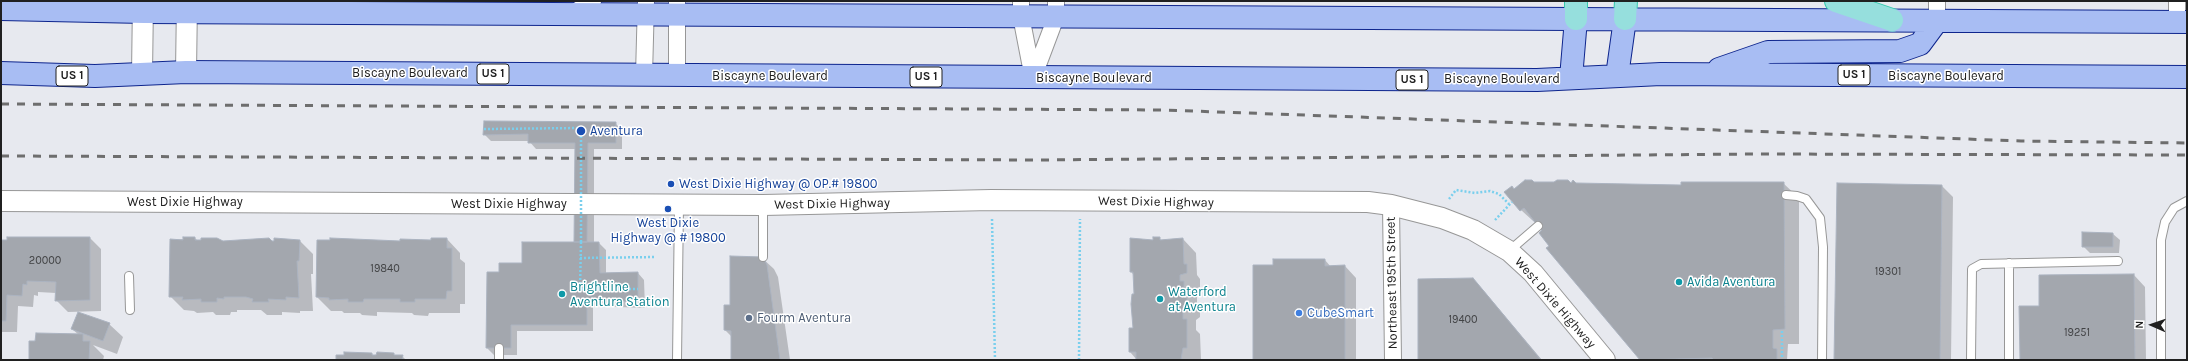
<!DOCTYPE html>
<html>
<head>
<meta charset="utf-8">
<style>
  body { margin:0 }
  #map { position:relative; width:2188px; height:361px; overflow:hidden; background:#e7e9ef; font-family:Karla,sans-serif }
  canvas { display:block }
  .frame { position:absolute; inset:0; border:2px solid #202020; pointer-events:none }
  .north { position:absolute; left:2132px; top:305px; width:40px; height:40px; -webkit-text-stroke:3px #fff; paint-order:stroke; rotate:272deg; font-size:11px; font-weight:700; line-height:16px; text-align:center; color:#202020 }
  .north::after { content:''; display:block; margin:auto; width:14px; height:18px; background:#202020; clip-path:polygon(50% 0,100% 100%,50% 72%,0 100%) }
</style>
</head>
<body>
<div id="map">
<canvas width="2188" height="361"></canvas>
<div class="frame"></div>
<div class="north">N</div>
</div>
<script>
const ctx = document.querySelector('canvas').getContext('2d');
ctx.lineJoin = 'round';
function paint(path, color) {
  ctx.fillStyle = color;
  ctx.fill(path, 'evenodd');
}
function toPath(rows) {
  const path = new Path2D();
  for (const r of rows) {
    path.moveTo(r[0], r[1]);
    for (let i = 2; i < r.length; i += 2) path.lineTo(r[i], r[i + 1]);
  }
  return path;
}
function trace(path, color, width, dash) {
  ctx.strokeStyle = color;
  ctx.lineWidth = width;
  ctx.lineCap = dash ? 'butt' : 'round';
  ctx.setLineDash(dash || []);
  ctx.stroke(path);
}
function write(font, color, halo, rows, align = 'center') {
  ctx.font = font + ' Karla,sans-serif';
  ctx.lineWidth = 3;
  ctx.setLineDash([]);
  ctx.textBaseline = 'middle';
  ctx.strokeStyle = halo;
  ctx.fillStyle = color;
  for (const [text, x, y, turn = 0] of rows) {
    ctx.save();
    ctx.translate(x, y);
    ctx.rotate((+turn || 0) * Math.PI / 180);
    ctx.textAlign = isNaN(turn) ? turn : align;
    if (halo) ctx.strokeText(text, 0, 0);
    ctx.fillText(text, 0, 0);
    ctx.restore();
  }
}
paint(toPath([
  [615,123,622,130,622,149,594,149,594,243,599,243,606,250,606,274,638,273,644,280,645,308,593,306,593,331,517,331,517,355,494,355,487,348,500,273,575,243,576,149,536,149,529,141,491,141,484,134],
  [1534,183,1682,186,1783,183,1799,198,1799,344,1788,344,1787,360,1641,360,1548,248,1550,246,1543,230,1521,210,1514,190],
  [1942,186,1953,197,1951,360,1835,360],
  [2083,233,2113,234,2120,240,2119,253,2090,253,2083,246],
  [90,238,101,249,101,311,68,312,56,300,56,293,38,292,38,296,34,295,33,307,18,306,17,332,1,332,1,241],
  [195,238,198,241,300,241,313,254,313,274,311,274,313,311,300,311,300,313,282,312,282,315,267,315,261,310,237,310,237,312,231,312,230,315,216,315,213,312,197,313,194,311,184,310,170,296,171,240],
  [1159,238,1162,241,1183,239,1196,253,1197,275,1200,279,1200,287,1194,289,1194,292,1197,296,1197,305,1200,308,1200,317,1196,320,1196,330,1200,334,1201,360,1137,360,1130,352,1134,329,1135,295,1134,275,1131,272,1154,241],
  [447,239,460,253,460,259,465,263,465,304,460,304,460,313,429,313,428,316,414,315,412,313,377,312,377,316,362,315,360,313,344,313,342,311,331,311,317,297,400,242],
  [762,258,774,269,778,277,790,360,732,360,732,337,725,330,731,307],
  [1325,260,1331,267,1345,266,1356,278,1356,360,1254,360],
  [2134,275,2145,287,2146,360,2022,360,2040,307,2040,276],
  [1473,279,1484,291,1542,360,1419,360],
  [109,324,123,337,117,354,93,345,104,356,103,360,30,360,36,342,79,335,72,329],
  [372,354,374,356,377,356,378,354,402,356,406,360,337,360]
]), '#0003');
const building = toPath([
  [484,121,616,122,616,143,588,143,587,242,574,242,575,143,528,143,528,134,483,135,484,121],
  [1525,180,1532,180,1534,182,1554,182,1557,180,1568,180,1571,183,1573,180,1576,183,1681,185,1681,182,1784,182,1785,329,1773,330,1773,348,1777,349,1777,360,1714,360,1712,358,1640,360,1546,248,1549,246,1539,233,1542,230,1538,226,1524,208,1520,211,1504,192,1512,186,1514,189,1525,180],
  [1837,183,1942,185,1940,360,1834,360,1837,183],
  [2082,232,2113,233,2113,247,2082,247,2082,232],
  [7,237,90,237,90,300,55,301,56,282,27,281,27,285,23,284,22,296,7,295,6,321,1,321,1,240,7,240,7,237],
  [183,237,195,237,195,240,201,240,201,238,217,238,223,241,269,238,272,241,274,241,274,238,300,240,299,261,297,261,299,298,286,297,286,300,268,299,269,302,252,302,253,299,246,297,224,297,224,299,217,298,217,302,201,302,201,299,182,300,183,297,169,297,170,239,183,240,183,237],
  [1153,237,1160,237,1160,240,1183,238,1184,264,1187,264,1187,273,1180,275,1180,281,1184,281,1184,293,1187,293,1187,303,1183,306,1183,319,1187,319,1187,348,1183,348,1181,359,1186,360,1136,360,1136,352,1129,352,1129,328,1133,328,1131,304,1132,294,1134,294,1133,272,1130,272,1130,238,1153,240,1153,237],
  [330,238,400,241,400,239,431,240,431,238,447,238,447,248,452,248,452,291,447,291,446,299,415,299,415,302,400,302,400,299,364,299,363,302,348,302,348,299,329,300,329,298,316,297,317,240,330,240,330,238],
  [522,242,599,242,600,273,638,272,638,302,587,300,587,325,511,325,511,348,486,348,487,272,499,272,499,263,522,263,522,242],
  [730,256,763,257,767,265,780,360,731,360,731,331,724,330,724,305,730,305,730,256],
  [1273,259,1325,259,1325,266,1345,265,1345,360,1253,360,1253,265,1273,265,1273,259],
  [2134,274,2135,360,2020,360,2019,306,2039,306,2039,275,2134,274],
  [1473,278,1541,360,1418,360,1418,279,1473,278],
  [78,312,110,323,103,341,71,329,78,312],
  [36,333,83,334,83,341,90,341,89,360,29,360,29,341,35,341,36,333],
  [344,352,372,353,372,355,376,355,377,352,394,353,394,355,403,355,402,360,336,360,336,355,344,355,344,352]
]);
paint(building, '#a3a7ae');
trace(building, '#abb3c0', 1);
const service = toPath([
  [1786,195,1797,196,1806,199,1820,218,1823,247,1822,360],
  [1509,251,1538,226],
  [763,257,763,205],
  [2009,263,2009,360],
  [129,276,130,310],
  [499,348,499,360],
  [677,360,679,205],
  [1971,360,1972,269,1981,264,2118,261],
  [2161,360,2161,240,2165,222,2174,208,2187,201]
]);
const minor = toPath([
  [1021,1,1021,16,1033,78],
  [2177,1,2177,22],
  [571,14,593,1],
  [1937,21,1937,1],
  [644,75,646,1],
  [677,75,677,1],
  [1033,78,1056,17,1056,1],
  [1391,205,1393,360]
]);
const tertiary = toPath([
  [186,72,187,1],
  [142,74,143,1],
  [1,201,763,205,991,200,1368,202,1391,205,1442,218,1473,230,1509,251,1533,273,1605,360]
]);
const primary = toPath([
  [1,9,144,12,2187,22],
  [1719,69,1768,52,1900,51,1920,44,1937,21],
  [1,73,95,76,186,72,1537,80,1661,74,2187,77],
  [1617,76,1625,19],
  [1571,78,1576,19]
]);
const motorway = toPath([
  [1836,1,1892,20],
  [1576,19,1576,1],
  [1625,19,1626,1]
]);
trace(service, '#979797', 10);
trace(minor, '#979797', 18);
trace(tertiary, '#979797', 22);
trace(primary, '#0e258d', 24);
trace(motorway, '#37cbaf', 24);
trace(toPath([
  [484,129,581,128],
  [1449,199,1456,190,1475,193,1490,191,1499,194,1509,204],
  [992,219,995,360],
  [1495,220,1512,202],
  [581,242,580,289,638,289],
  [580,258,656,257],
  [1782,331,1782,360],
  [1079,360,1080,219]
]), '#7acfed', 2.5, [2, 2]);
trace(service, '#fff', 8);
trace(minor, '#fff', 16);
trace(tertiary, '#fff', 20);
trace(primary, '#a8bdf3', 22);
trace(motorway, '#96dfdd', 22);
trace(toPath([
  [1,104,1164,110,2021,141,2187,143],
  [1,156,1035,160,1758,154,2187,155]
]), '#6e6e6e', 3, [8, 8]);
trace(toPath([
  [581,242,581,128]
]), '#7acfed', 2.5, [2, 2]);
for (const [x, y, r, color] of [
  [581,131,5,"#1a4fb4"],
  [671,184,4,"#1a4fb4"],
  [668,209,4,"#1a4fb4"],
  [1679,282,4,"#0f9aa8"],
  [562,294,4,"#0f9aa8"],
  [1160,299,4,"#0f9aa8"],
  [1299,313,4,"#3f7fe0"],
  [749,318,4,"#5c6f8a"]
]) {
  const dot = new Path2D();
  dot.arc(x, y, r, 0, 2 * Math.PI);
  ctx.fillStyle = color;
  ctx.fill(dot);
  trace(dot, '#fff', 1.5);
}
write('11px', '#414244', null, [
  ["20000",45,261],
  ["19840",385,269],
  ["19301",1888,272],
  ["19400",1463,320],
  ["19251",2077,333]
]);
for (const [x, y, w] of [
  [493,74,32],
  [1854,75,32],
  [72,76,32],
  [926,77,32],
  [1412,80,32]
]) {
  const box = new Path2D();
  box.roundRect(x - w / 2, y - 10, w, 20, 3);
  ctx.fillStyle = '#fff';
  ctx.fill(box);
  trace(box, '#202020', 1);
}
write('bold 12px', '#202020', null, [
  ["US 1",493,74],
  ["US 1",1854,75],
  ["US 1",72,76],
  ["US 1",926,77],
  ["US 1",1412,80]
]);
write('13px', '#202020', '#fff', [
  ["Biscayne Boulevard",410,73],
  ["Biscayne Boulevard",770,76],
  ["Biscayne Boulevard",1946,76],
  ["Biscayne Boulevard",1094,78],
  ["Biscayne Boulevard",1502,79],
  ["West Dixie Highway",185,202],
  ["West Dixie Highway",1156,202,1],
  ["West Dixie Highway",509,204],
  ["West Dixie Highway",832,204,-1],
  ["Northeast 195th Street",1392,283,-91],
  ["West Dixie Highway",1555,303,49]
]);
write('13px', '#164399', '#fff', [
  ["Aventura",590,131],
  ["West Dixie Highway @ OP.# 19800",679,184],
  ["West Dixie",668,223,"center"],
  ["Highway @ # 19800",668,238,"center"]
], 'left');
write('13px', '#0d838f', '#fff', [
  ["Avida Aventura",1687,282],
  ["Brightline",570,287],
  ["Aventura Station",570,302],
  ["Waterford",1168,292],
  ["at Aventura",1168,307]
], 'left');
write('13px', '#366cbe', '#fff', [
  ["CubeSmart",1307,313]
], 'left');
write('13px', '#4e5e75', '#fff', [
  ["Fourm Aventura",757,318]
], 'left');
</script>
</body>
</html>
